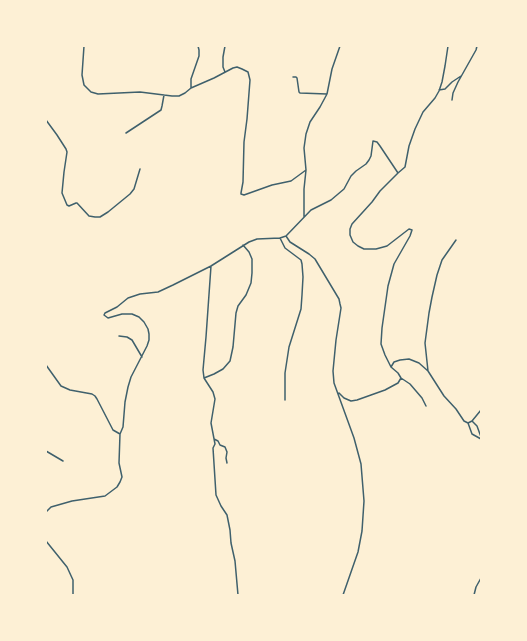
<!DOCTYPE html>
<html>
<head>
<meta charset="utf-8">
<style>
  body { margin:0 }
  #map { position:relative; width:527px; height:641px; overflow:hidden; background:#fdf0d5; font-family:"Noto Sans",sans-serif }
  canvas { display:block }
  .frame { position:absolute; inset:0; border:47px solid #fdf0d5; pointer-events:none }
</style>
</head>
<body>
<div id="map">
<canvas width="527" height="641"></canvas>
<div class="frame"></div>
</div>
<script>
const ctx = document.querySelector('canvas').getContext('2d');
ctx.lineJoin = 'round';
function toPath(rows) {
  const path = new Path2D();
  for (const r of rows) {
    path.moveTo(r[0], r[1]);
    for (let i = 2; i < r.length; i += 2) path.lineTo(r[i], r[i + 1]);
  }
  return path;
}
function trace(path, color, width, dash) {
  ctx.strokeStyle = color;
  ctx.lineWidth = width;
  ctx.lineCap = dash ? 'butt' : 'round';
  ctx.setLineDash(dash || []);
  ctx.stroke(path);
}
trace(toPath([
  [84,46,82,75,84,85,91,92,98,94,140,92,172,96,179,96,185,93,191,88,214,78,233,68,237,67,242,69,248,72,250,80,247,119,244,142,243,182,241,193,241,194,244,195,272,185,291,181,306,170],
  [225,72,223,67,223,57,225,46],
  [293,77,296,77,297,78,299,92,300,93,327,94],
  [191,88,191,79,199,56,199,50,198,46],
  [439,90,445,89,452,82,461,76],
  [452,100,453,93,458,82,476,50,477,46],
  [46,120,57,135,66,149,67,152,64,172,62,193,67,205,69,206,76,203,77,203,89,216,95,217,100,217,108,212,130,194,134,189,140,169],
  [126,133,161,110,162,106,164,95],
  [304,217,304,189,306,170,304,148,306,134,310,122,320,107,327,94,332,69,340,46],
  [286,236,290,242,309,254,315,259,339,299,340,304,341,308,336,340,333,371,334,383,354,438,361,464,364,501,362,531,358,552,343,595],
  [280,238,285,248,301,260,302,264,303,277,302,295,301,309,289,347,285,373,285,400],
  [211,266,206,337,203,370,204,378,213,392,215,399,211,423,215,444,213,448,216,495,221,506,227,515,230,530,231,543,235,561,238,595],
  [119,336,127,337,132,340,142,357],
  [46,365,61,386,70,390,92,394,95,396,97,399,113,430,120,434,123,427,125,402,128,387,131,377,147,346,149,340,149,334,148,329,144,322,139,317,132,314,122,314,108,318,104,315,105,313,117,307,128,298,140,294,158,292,173,285,211,266,249,242,257,239,280,238,286,236,311,210,331,200,344,189,351,176,356,171,366,164,369,160,371,156,373,141,377,142,380,146,398,173],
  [391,367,394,362,400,360,409,359,419,363,428,371,444,396,456,409,464,421,468,423,472,434,481,439],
  [428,371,425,343,429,313,432,297,437,275,442,260,456,240],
  [204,378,214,374,223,369,230,361,233,347,236,313,238,306,246,295,251,283,252,273,252,259,249,252,243,245],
  [339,393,344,398,351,401,357,400,385,390,398,383,401,378],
  [426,406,422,398,410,384,401,378,398,373,391,367,385,355,381,344,382,328,388,286,394,264,410,236,412,230,409,229,387,246,376,249,364,249,358,246,353,242,350,235,350,229,352,224,372,202,380,191,398,173,405,167,409,146,415,129,423,112,435,98,439,91,442,82,445,66,448,46],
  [472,421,477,426,481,437],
  [468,423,472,421,481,410],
  [214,439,218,441,220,445,225,447,227,452,226,458,227,463],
  [46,451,63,461],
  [46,512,51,507,72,501,105,496,117,487,120,482,122,477,119,463,120,434],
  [46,541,67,567,73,580,73,595],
  [474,595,476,587,481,578]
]), '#3f606c', 1.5);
</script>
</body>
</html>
